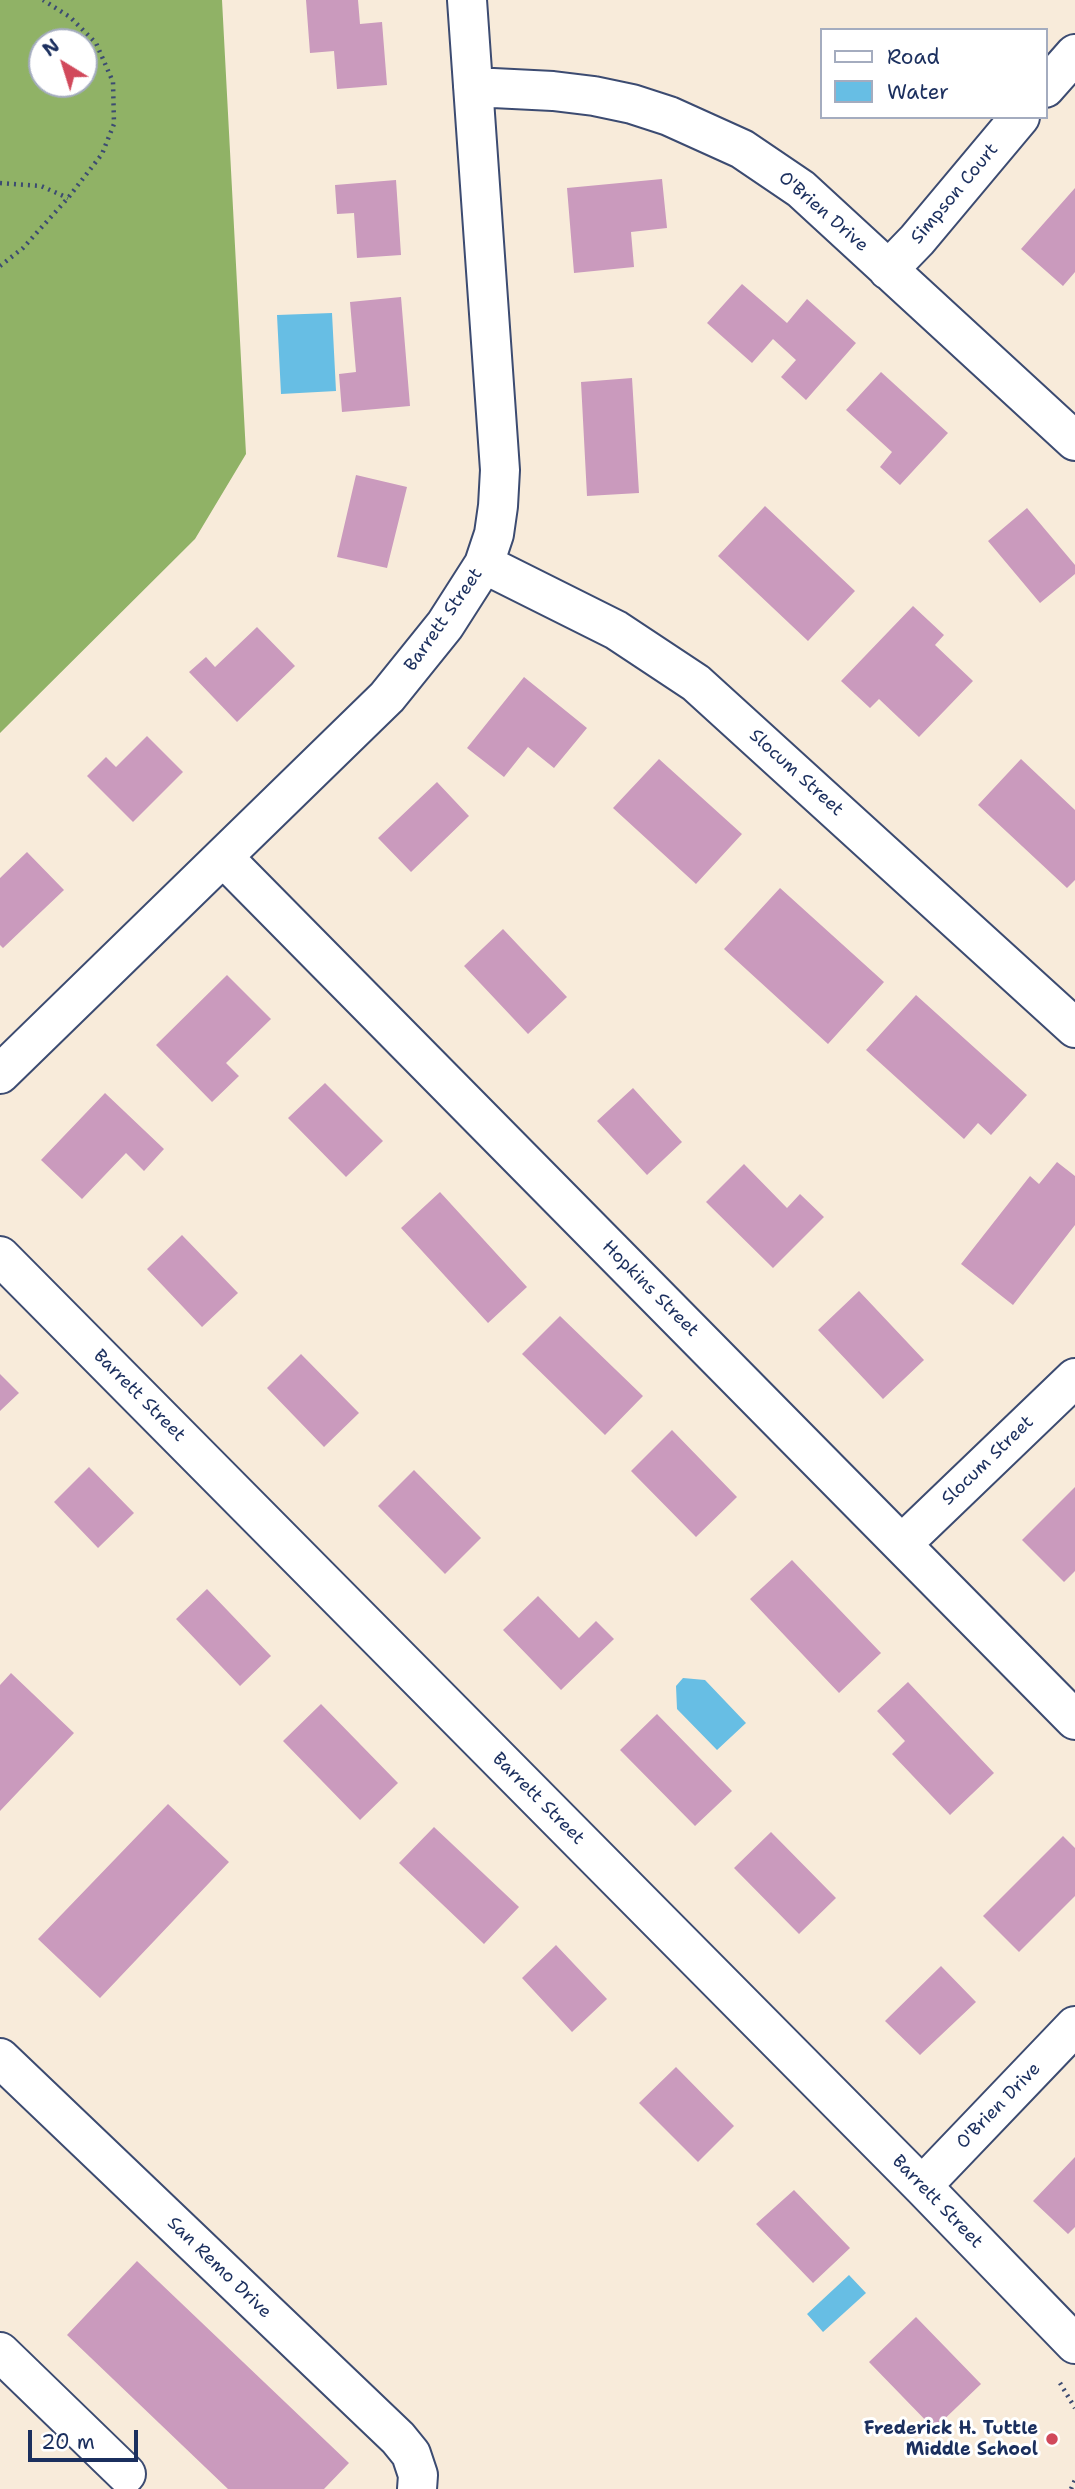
<!DOCTYPE html>
<html>
<head>
<meta charset="utf-8">
<style>
  body { margin:0 }
  #map { position:relative; width:1075px; height:2489px; overflow:hidden; background:#f8ebda; font-family:"Shantell Sans",sans-serif }
  canvas { display:block }
  .legend { position:absolute; left:820px; top:28px; width:228px; height:91px; box-sizing:border-box; background:#fff; border:2px solid #a4acbf; margin:0; padding:9px 12px; list-style:none; font-size:21px; color:#1b2f5e }
  .legend li { display:flex; align-items:center; gap:14px; height:35px }
  .legend b { width:35px; border:2px solid #a4acbf }
  .north { position:absolute; left:28px; top:28px; width:70px; height:70px; box-sizing:border-box; background:#fff; border:2px solid #a4acbf; border-radius:50%; rotate:322deg; font-size:19px; font-weight:700; line-height:28px; text-align:center; color:#1b2f5e }
  .north::after { content:''; display:block; margin:auto; width:24px; height:32px; background:#d1495b; clip-path:polygon(50% 0,100% 100%,50% 72%,0 100%) }
  .scale { position:absolute; left:28px; top:2430px; width:110px; height:32px; box-sizing:border-box; border:4px solid #1b2f5e; border-top:0; padding-left:9px; font-size:21px; line-height:24px; white-space:nowrap; color:#1b2f5e; -webkit-text-stroke:5px #fff; paint-order:stroke }
</style>
</head>
<body>
<div id="map">
<canvas width="1075" height="2489"></canvas>
<ul class="legend">
<li><b style="height:9px;background:#fff"></b>Road</li>
<li><b style="height:19px;background:#67bee4"></b>Water</li>
</ul>
<div class="north">N</div>
<div class="scale">20 m</div>
</div>
<script>
const ctx = document.querySelector('canvas').getContext('2d');
ctx.lineJoin = 'round';
function paint(path, color) {
  ctx.fillStyle = color;
  ctx.fill(path, 'evenodd');
}
function toPath(rows) {
  const path = new Path2D();
  for (const r of rows) {
    path.moveTo(r[0], r[1]);
    for (let i = 2; i < r.length; i += 2) path.lineTo(r[i], r[i + 1]);
  }
  return path;
}
function trace(path, color, width, dash) {
  ctx.strokeStyle = color;
  ctx.lineWidth = width;
  ctx.lineCap = dash ? 'butt' : 'round';
  ctx.setLineDash(dash || []);
  ctx.stroke(path);
}
function write(font, color, halo, rows, align = 'center') {
  ctx.font = font + ' "Shantell Sans",sans-serif';
  ctx.lineWidth = 6;
  ctx.setLineDash([]);
  ctx.textBaseline = 'middle';
  ctx.strokeStyle = halo;
  ctx.fillStyle = color;
  for (const [text, x, y, turn = 0] of rows) {
    ctx.save();
    ctx.translate(x, y);
    ctx.rotate((+turn || 0) * Math.PI / 180);
    ctx.textAlign = isNaN(turn) ? turn : align;
    if (halo) ctx.strokeText(text, 0, 0);
    ctx.fillText(text, 0, 0);
    ctx.restore();
  }
}
paint(toPath([
  [0,0,222,0,246,454,195,539,0,733],
  [42,42,84,42,84,84,42,84]
]), '#90b266');
paint(toPath([
  [332,313,336,391,281,394,277,315],
  [683,1678,705,1680,746,1723,717,1750,677,1709,676,1686],
  [849,2275,866,2293,823,2332,807,2314]
]), '#67bee4');
paint(toPath([
  [306,0,358,0,360,24,382,22,387,85,337,89,334,51,310,53],
  [662,179,667,228,631,232,634,267,574,273,567,188],
  [396,180,401,255,357,258,354,213,337,214,335,185],
  [1075,188,1075,272,1063,286,1021,249],
  [742,284,787,323,807,299,856,343,806,400,781,377,796,360,773,339,752,363,707,323],
  [401,297,410,406,342,412,339,374,356,372,350,302],
  [881,372,948,433,900,485,880,467,892,452,846,410],
  [632,378,639,493,587,496,581,382],
  [356,475,407,487,387,568,337,557],
  [765,506,855,591,808,641,718,556],
  [1027,508,1075,565,1075,574,1040,603,988,541],
  [913,606,944,635,935,645,973,681,919,737,879,699,870,708,841,681],
  [257,627,295,666,237,722,189,672,206,657,215,667],
  [524,677,587,728,554,768,528,747,504,777,467,748],
  [147,736,183,772,133,822,87,776,106,757,116,767],
  [659,759,742,834,696,884,613,808],
  [1021,759,1075,810,1075,880,1067,888,978,805],
  [437,782,469,816,411,872,378,838],
  [27,852,64,890,3,948,0,945,0,878],
  [780,888,884,982,828,1044,724,949],
  [503,929,567,997,528,1034,464,966],
  [227,975,271,1019,226,1063,239,1076,212,1102,156,1045],
  [916,995,1027,1095,991,1135,978,1123,964,1139,866,1050],
  [325,1083,383,1141,346,1177,288,1118],
  [633,1088,682,1142,647,1175,597,1121],
  [105,1093,164,1149,144,1171,126,1153,82,1199,41,1160],
  [1057,1162,1075,1176,1075,1225,1013,1305,961,1264,1030,1176,1039,1184],
  [744,1164,787,1208,800,1194,824,1217,773,1268,706,1202],
  [440,1192,527,1287,488,1323,401,1228],
  [182,1235,238,1293,202,1327,147,1269],
  [859,1291,924,1360,883,1399,818,1330],
  [560,1316,643,1396,605,1435,522,1354],
  [301,1354,359,1413,324,1447,267,1388],
  [0,1374,19,1393,0,1411],
  [672,1430,737,1497,696,1537,631,1471],
  [89,1467,134,1513,98,1548,54,1502],
  [414,1470,481,1538,445,1574,378,1506],
  [1075,1487,1075,1571,1064,1582,1022,1540],
  [792,1560,881,1653,839,1693,750,1599],
  [207,1589,271,1656,240,1686,176,1619],
  [538,1596,579,1638,596,1621,614,1639,561,1690,503,1630],
  [11,1673,74,1733,0,1811,0,1685],
  [908,1682,994,1773,950,1815,892,1754,905,1741,877,1711],
  [321,1704,398,1783,360,1820,283,1741],
  [657,1714,732,1791,695,1826,620,1750],
  [168,1804,229,1862,100,1998,38,1939],
  [434,1827,519,1907,484,1944,399,1863],
  [771,1832,836,1898,799,1934,734,1868],
  [1063,1836,1075,1848,1075,1896,1019,1952,983,1916],
  [556,1945,607,1999,572,2032,522,1978],
  [941,1966,976,2002,920,2055,885,2021],
  [676,2067,734,2126,698,2162,639,2103],
  [1075,2157,1075,2227,1068,2234,1033,2201],
  [794,2190,850,2248,813,2283,756,2224],
  [137,2261,349,2463,324,2489,228,2489,67,2335],
  [916,2317,981,2384,934,2429,869,2362]
]), '#ca9abd');
const minor = toPath([
  [473,87,553,91,594,96,632,104,669,116,742,149,801,189,1075,441],
  [1045,88,1075,54],
  [888,270,917,240,1020,117],
  [484,564,616,630,696,683,1075,1028],
  [224,858,1075,1720],
  [0,1074,387,697,445,625,484,564,494,534,498,506,500,470,467,0],
  [0,1256,922,2186,1075,2344],
  [902,1544,1075,1378],
  [0,2058,398,2438,411,2454,418,2475,417,2489],
  [922,2186,1075,2026],
  [0,2352,126,2474]
]);
trace(minor, '#3c4b71', 42);
trace(toPath([
  [0,183,41,186,68,198],
  [0,266,23,248,68,198,102,154,114,124,113,82,96,43,70,17,43,0],
  [1060,2383,1075,2408],
  [1071,2489,1075,2480]
]), '#3c4b71', 4.5, [2, 5]);
trace(minor, '#fff', 38);
for (const [x, y, r, color] of [
  [1052,2439,7,"#d1495b"]
]) {
  const dot = new Path2D();
  dot.arc(x, y, r, 0, 2 * Math.PI);
  ctx.fillStyle = color;
  ctx.fill(dot);
  trace(dot, '#fff', 2.5);
}
write('18px', '#1b2f5e', '#fff', [
  ["Simpson Court",955,194,-50],
  ["O'Brien Drive",823,212,41],
  ["Barrett Street",444,620,-55],
  ["Slocum Street",796,773,42],
  ["Hopkins Street",650,1289,45],
  ["Barrett Street",139,1396,45],
  ["Slocum Street",988,1461,-44],
  ["Barrett Street",538,1799,45],
  ["O'Brien Drive",999,2106,-46],
  ["Barrett Street",937,2202,46],
  ["San Remo Drive",219,2268,44]
]);
write('bold 18px', '#1b2f5e', '#fff', [
  ["Frederick H. Tuttle",1038,2429],
  ["Middle School",1038,2450]
], 'right');
</script>
</body>
</html>
